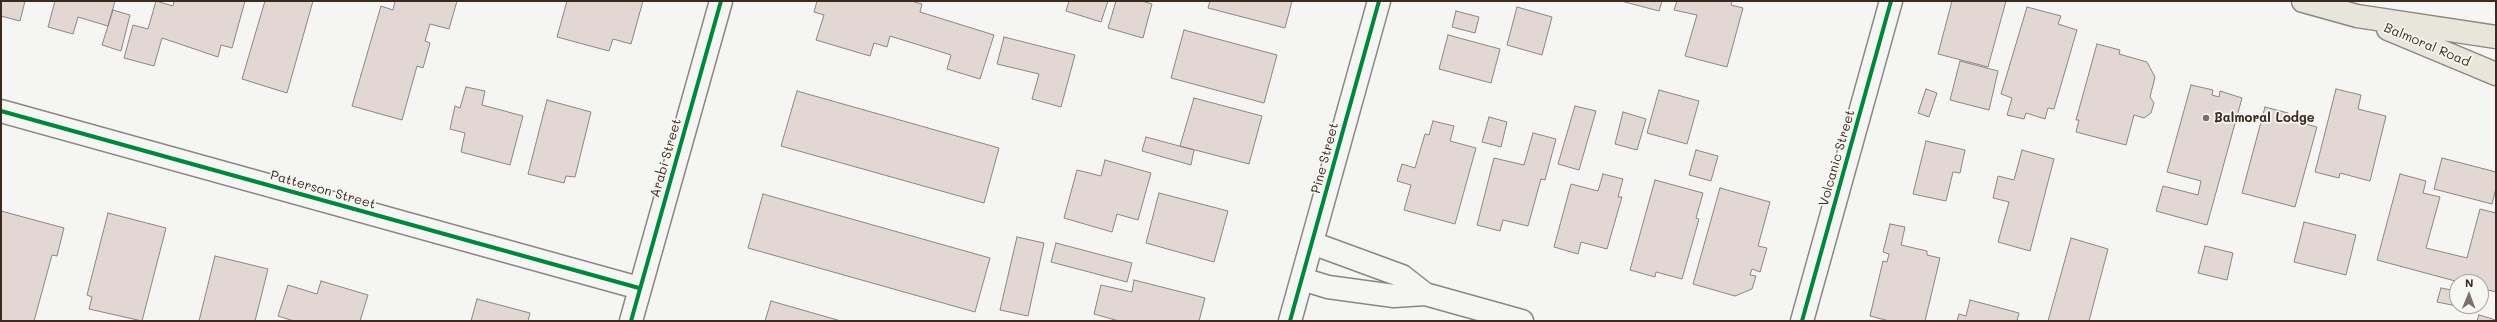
<!DOCTYPE html>
<html>
<head>
<meta charset="utf-8">
<style>
  body { margin:0 }
  #map { position:relative; width:2497px; height:322px; overflow:hidden; background:#f5f5f3; font-family:Mali,sans-serif }
  canvas { display:block }
  .frame { position:absolute; inset:0; border:2px solid #3b2a1e; pointer-events:none }
  .north { position:absolute; left:2449px; top:274px; width:40px; height:40px; box-sizing:border-box; background:#f6f6f2; border:1px solid #aba49d; border-radius:50%; rotate:1deg; font-size:11px; font-weight:700; line-height:16px; text-align:center; color:#3b2a1e }
  .north::after { content:''; display:block; margin:auto; width:14px; height:18px; background:#7c7169; clip-path:polygon(50% 0,100% 100%,50% 72%,0 100%) }
</style>
</head>
<body>
<div id="map">
<canvas width="2497" height="322"></canvas>
<div class="frame"></div>
<div class="north">N</div>
</div>
<script>
const ctx = document.querySelector('canvas').getContext('2d');
ctx.lineJoin = 'round';
function paint(path, color) {
  ctx.fillStyle = color;
  ctx.fill(path, 'evenodd');
}
function toPath(rows) {
  const path = new Path2D();
  for (const r of rows) {
    path.moveTo(r[0], r[1]);
    for (let i = 2; i < r.length; i += 2) path.lineTo(r[i], r[i + 1]);
  }
  return path;
}
function trace(path, color, width, dash) {
  ctx.strokeStyle = color;
  ctx.lineWidth = width;
  ctx.lineCap = dash ? 'butt' : 'round';
  ctx.setLineDash(dash || []);
  ctx.stroke(path);
}
function write(font, color, halo, rows, align = 'center') {
  ctx.font = font + ' Mali,sans-serif';
  ctx.lineWidth = 3.5;
  ctx.setLineDash([]);
  ctx.textBaseline = 'middle';
  ctx.strokeStyle = halo;
  ctx.fillStyle = color;
  for (const [text, x, y, turn = 0] of rows) {
    ctx.save();
    ctx.translate(x, y);
    ctx.rotate((+turn || 0) * Math.PI / 180);
    ctx.textAlign = isNaN(turn) ? turn : align;
    if (halo) ctx.strokeText(text, 0, 0);
    ctx.fillText(text, 0, 0);
    ctx.restore();
  }
}
const building = toPath([
  [1,1,25,1,20,21,1,16,1,1],
  [55,1,115,1,108,26,78,17,73,34,48,27,55,1],
  [156,1,173,6,174,1,245,1,232,48,221,45,218,57,162,38,154,66,124,58,133,25,148,29,156,1],
  [265,1,313,1,287,93,242,79,265,1],
  [395,1,457,1,449,29,430,24,425,41,430,43,423,68,417,66,402,120,352,106,381,6,393,10,395,1],
  [567,1,643,1,631,44,613,39,609,51,557,37,567,1],
  [817,1,911,1,922,4,920,12,994,35,980,79,947,69,951,55,890,36,887,47,874,43,870,56,816,40,824,15,814,12,817,1],
  [1069,1,1108,1,1101,22,1066,11,1069,1],
  [1116,1,1142,1,1152,4,1143,38,1108,28,1116,1],
  [1210,1,1292,1,1285,28,1208,8,1210,1],
  [1621,1,1662,1,1659,11,1621,1],
  [1677,1,1732,1,1731,5,1743,8,1727,67,1685,56,1697,15,1674,10,1677,1],
  [1952,1,2006,1,1988,67,1938,54,1952,1],
  [1517,7,1552,17,1542,55,1507,45,1517,7],
  [2027,7,2061,16,2058,24,2077,30,2054,109,2048,108,2045,119,2026,113,2024,119,2007,115,2012,98,2001,94,2027,7],
  [113,10,130,15,121,51,102,45,113,10],
  [1456,11,1479,17,1475,33,1452,27,1456,11],
  [1184,30,1277,55,1264,103,1171,78,1184,30],
  [1448,35,1500,49,1491,83,1439,69,1448,35],
  [1004,37,1075,55,1061,107,1032,99,1039,74,997,64,1004,37],
  [2097,44,2120,50,2119,54,2147,62,2155,77,2150,97,2154,103,2151,113,2144,118,2134,115,2126,145,2076,132,2079,120,2076,120,2097,44],
  [1960,61,1998,71,1989,110,1950,100,1960,61],
  [2191,85,2213,90,2212,95,2219,97,2220,91,2242,98,2207,225,2156,211,2163,186,2198,195,2201,181,2167,172,2191,85],
  [466,87,485,91,482,105,523,116,510,165,461,152,465,133,450,129,455,106,460,108,466,87],
  [1926,89,1937,93,1929,117,1918,113,1926,89],
  [2336,89,2361,95,2358,109,2386,116,2370,181,2340,173,2339,178,2315,172,2336,89],
  [1659,90,1699,101,1687,144,1647,133,1659,90],
  [797,91,999,148,984,203,781,146,797,91],
  [1194,98,1262,116,1249,164,1180,146,1194,98],
  [547,100,591,112,575,177,566,176,564,183,528,174,547,100],
  [1575,106,1596,111,1579,170,1558,164,1575,106],
  [2265,107,2288,113,2287,119,2317,127,2295,207,2242,193,2265,107],
  [1623,112,1646,119,1637,150,1615,144,1623,112],
  [1489,117,1507,122,1501,147,1482,142,1489,117],
  [1433,121,1454,126,1450,141,1476,148,1455,224,1404,210,1411,185,1397,181,1402,164,1415,168,1425,134,1429,135,1433,121],
  [1533,133,1556,139,1545,180,1541,179,1528,226,1503,220,1500,231,1477,225,1494,158,1524,165,1533,133],
  [1146,137,1194,150,1191,165,1142,151,1146,137],
  [1926,141,1965,150,1960,173,1953,172,1946,201,1913,194,1926,141],
  [1696,150,1718,156,1711,181,1689,175,1696,150],
  [2022,150,2054,159,2030,251,1998,242,2009,202,1993,198,1998,176,2014,180,2022,150],
  [2442,158,2496,172,2496,188,2492,204,2434,189,2442,158],
  [1105,160,1151,173,1138,220,1117,214,1112,232,1064,218,1077,170,1101,176,1105,160],
  [1603,174,1623,179,1618,197,1622,197,1607,249,1581,242,1578,254,1554,247,1571,184,1598,191,1603,174],
  [2400,174,2426,181,2423,193,2440,197,2426,248,2467,258,2480,209,2496,213,2496,292,2481,288,2481,282,2459,282,2377,260,2400,174],
  [1655,180,1703,193,1696,218,1699,219,1682,279,1656,272,1655,277,1630,270,1655,180],
  [1720,188,1770,202,1758,246,1767,248,1760,272,1752,269,1750,275,1756,276,1752,289,1735,296,1693,284,1720,188],
  [1159,193,1228,211,1214,262,1146,243,1159,193],
  [763,194,990,258,975,312,748,248,763,194],
  [1,211,64,228,57,256,52,255,34,321,1,321,1,211],
  [108,213,166,228,142,321,89,309,92,297,87,295,108,213],
  [2304,222,2356,235,2346,275,2294,262,2304,222],
  [1890,224,1905,227,1901,245,1927,251,1927,255,1940,258,1925,321,1889,321,1870,316,1883,261,1887,262,1889,254,1883,252,1890,224],
  [1017,237,1044,243,1028,316,1000,310,1017,237],
  [2071,238,2108,249,2089,321,2048,321,2071,238],
  [1056,243,1132,263,1127,282,1051,262,1056,243],
  [2205,246,2233,253,2227,280,2198,273,2205,246],
  [215,256,268,269,255,321,199,321,215,256],
  [1134,280,1205,298,1199,321,1119,321,1094,314,1101,285,1132,292,1134,280],
  [321,281,368,295,360,321,294,321,278,316,288,285,317,294,321,281],
  [2441,288,2457,291,2457,306,2437,302,2441,288],
  [477,299,530,313,528,321,471,321,477,299],
  [1970,300,2019,313,2017,321,1957,321,1959,314,1966,316,1970,300],
  [771,301,841,321,765,321,771,301],
  [2479,315,2496,320,2496,321,2477,321,2479,315]
]);
paint(building, '#e2d7d3');
trace(building, '#8a8683', 1);
const minor = toPath([
  [1,111,639,288],
  [1312,243,1402,276,1425,294],
  [1302,279,1328,287,1394,296,1425,294,1522,321],
  [631,321,721,1],
  [1290,321,1379,1],
  [1802,321,1891,1]
]);
const primary = toPath([
  [2303,1,2357,16,2496,37],
  [2388,29,2496,74]
]);
trace(minor, '#8a8683', 25);
trace(primary, '#8a8683', 25);
trace(minor, '#f5f5f3', 22);
trace(primary, '#e8e6da', 22);
trace(toPath([
  [1,111,639,288],
  [631,321,721,1],
  [1290,321,1379,1],
  [1802,321,1891,1]
]), '#00873e', 4);
for (const [x, y, r, color] of [
  [2206,118,4,"#7c7169"]
]) {
  const dot = new Path2D();
  dot.arc(x, y, r, 0, 2 * Math.PI);
  ctx.fillStyle = color;
  ctx.fill(dot);
  trace(dot, '#f6f6f2', 1.5);
}
write('13px', '#3b2a1e', '#f6f6f2', [
  ["Balmoral Road",2427,45,23],
  ["Arabi Street",666,158,-74],
  ["Pine Street",1325,158,-75],
  ["Volcanic Street",1837,158,-74],
  ["Patterson Street",323,190,16]
]);
write('bold 13px', '#3b2a1e', '#f6f6f2', [
  ["Balmoral Lodge",2214,118]
], 'left');
</script>
</body>
</html>
